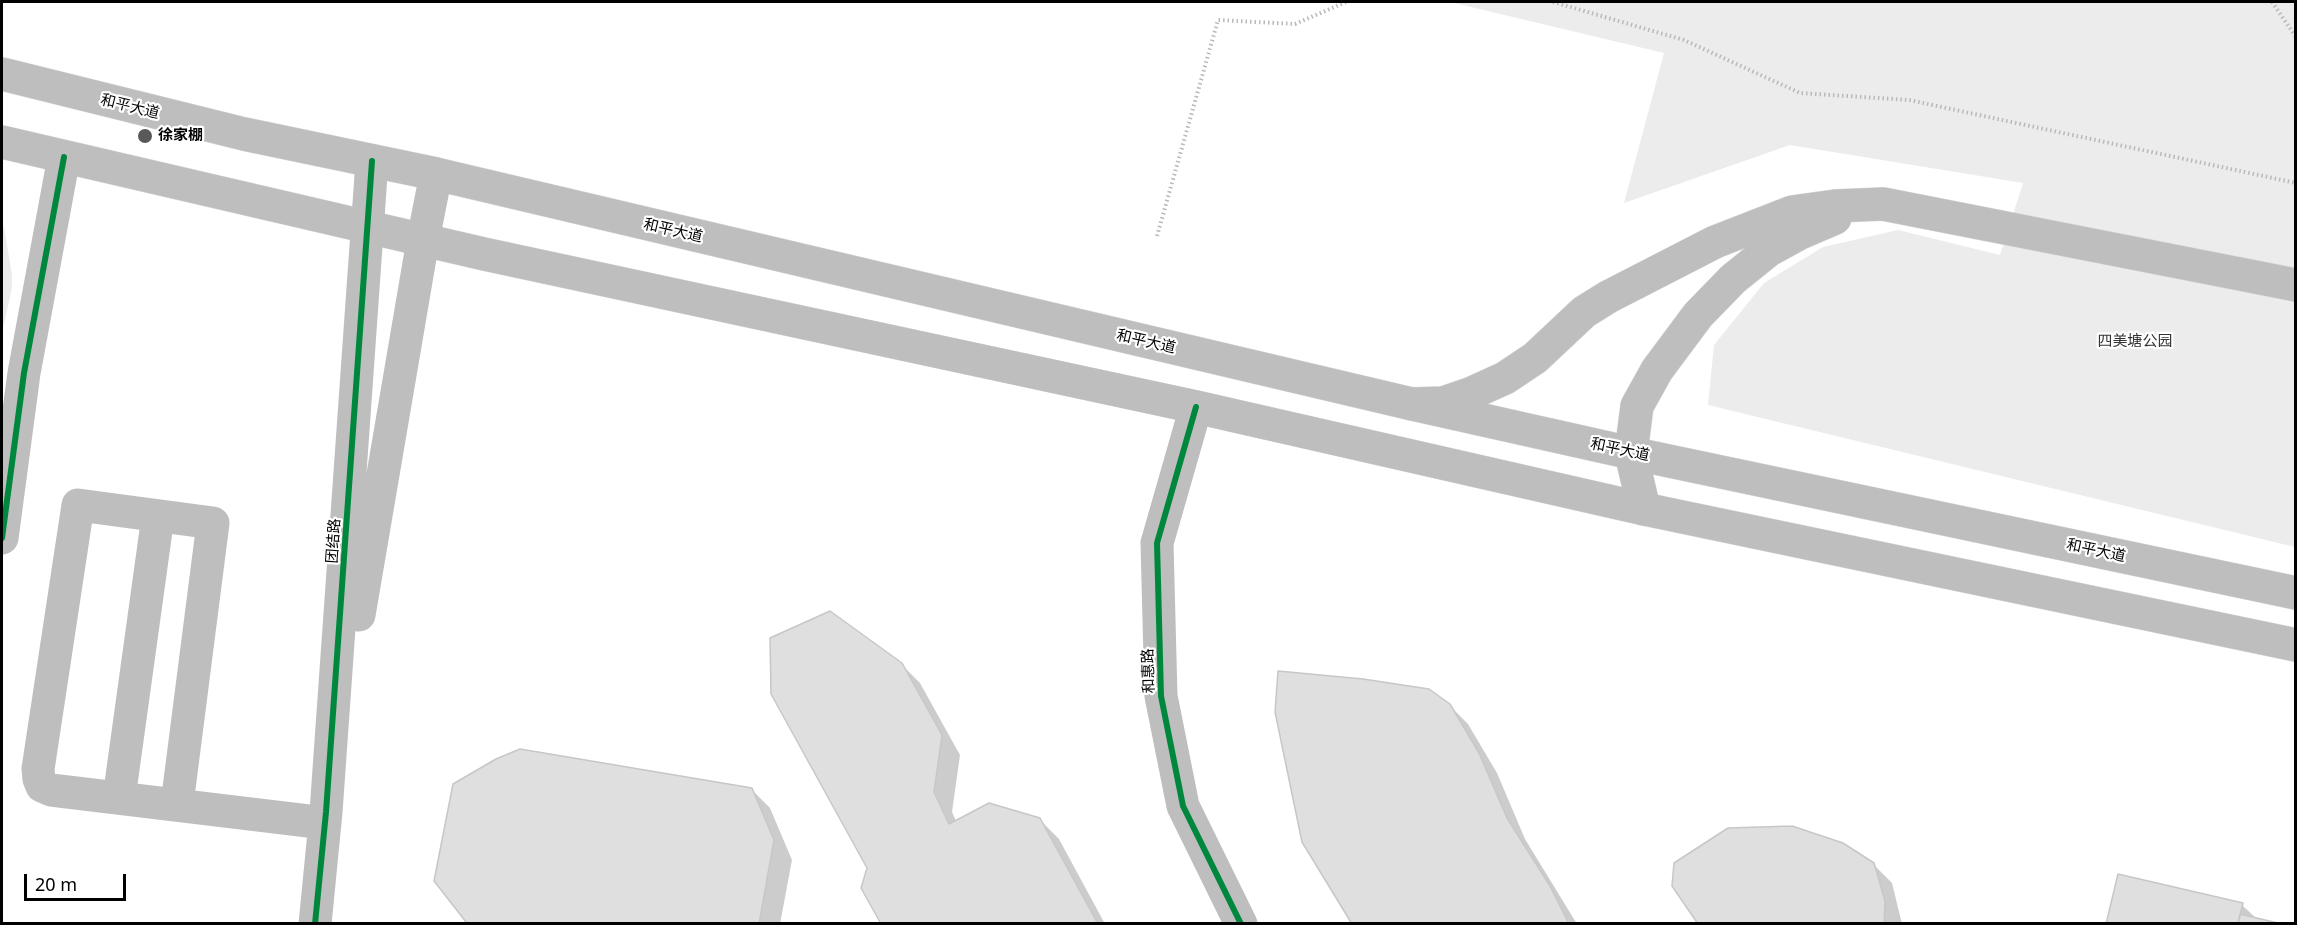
<!DOCTYPE html>
<html>
<head>
<meta charset="utf-8">
<style>
  body { margin:0 }
  #map { position:relative; width:2297px; height:925px; overflow:hidden; background:#fff; font-family:"Noto Sans",sans-serif }
  canvas { display:block }
  .frame { position:absolute; inset:0; border:3px solid #000; pointer-events:none }
  .scale { position:absolute; left:24px; top:874px; width:102px; height:27px; box-sizing:border-box; border:3px solid #000; border-top:0; padding-left:8px; font-size:18px; line-height:21px; white-space:nowrap; color:#000; -webkit-text-stroke:4px #fff; paint-order:stroke }
</style>
</head>
<body>
<div id="map">
<canvas width="2297" height="925"></canvas>
<div class="frame"></div>
<div class="scale">20 m</div>
</div>
<script>
const ctx = document.querySelector('canvas').getContext('2d');
ctx.lineJoin = 'round';
function paint(path, color) {
  ctx.fillStyle = color;
  ctx.fill(path, 'evenodd');
}
function toPath(rows) {
  const path = new Path2D();
  for (const r of rows) {
    path.moveTo(r[0], r[1]);
    for (let i = 2; i < r.length; i += 2) path.lineTo(r[i], r[i + 1]);
  }
  return path;
}
function trace(path, color, width, dash) {
  ctx.strokeStyle = color;
  ctx.lineWidth = width;
  ctx.lineCap = dash ? 'butt' : 'round';
  ctx.setLineDash(dash || []);
  ctx.stroke(path);
}
function write(font, color, halo, rows, align = 'center') {
  ctx.font = font + ' "Noto Sans","Noto Sans SC",sans-serif';
  ctx.lineWidth = 4.5;
  ctx.setLineDash([]);
  ctx.textBaseline = 'middle';
  ctx.strokeStyle = halo;
  ctx.fillStyle = color;
  for (const [text, x, y, turn = 0] of rows) {
    ctx.save();
    ctx.translate(x, y);
    ctx.rotate((+turn || 0) * Math.PI / 180);
    ctx.textAlign = isNaN(turn) ? turn : align;
    if (halo) ctx.strokeText(text, 0, 0);
    ctx.fillText(text, 0, 0);
    ctx.restore();
  }
}
paint(toPath([
  [1450,2,2295,2,2295,547,1708,405,1714,345,1764,283,1823,247,1898,230,2000,255,2023,183,1790,145,1624,203,1664,53],
  [2,226,4,227,12,275,12,288,2,333]
]), '#ececec');
paint(toPath([
  [901,664,920,683,960,755,952,812,956,821,1040,820,1059,839,1105,924,883,924],
  [1449,705,1468,724,1497,773,1525,839,1577,924,1354,924],
  [751,789,770,808,792,860,780,924,470,924,467,921],
  [1873,864,1892,883,1902,924,1700,924],
  [2242,905,2257,919,2108,924]
]), '#0003');
const building = toPath([
  [830,611,902,663,942,735,934,792,949,824,989,803,1040,818,1098,924,881,924,861,888,867,868,771,694,770,638,830,611],
  [1278,671,1363,679,1429,689,1450,704,1479,753,1507,818,1550,886,1569,924,1352,924,1302,842,1275,712,1278,671],
  [520,749,752,788,774,840,759,924,476,924,466,922,434,881,453,784,496,759,520,749],
  [1792,826,1843,843,1874,863,1885,901,1884,924,1698,924,1672,886,1674,863,1728,828,1792,826],
  [2118,874,2243,903,2238,924,2106,924,2118,874],
  [2240,914,2282,924,2238,924,2240,914]
]);
paint(building, '#dfdfdf');
trace(building, '#c7c7c7', 1.5);
const major = toPath([
  [2,74,244,134,436,174,1412,404,1631,453,2296,593],
  [2,142,484,254,1196,407,1644,509,2296,645]
]);
const highway = toPath([
  [1412,404,1443,403,1472,393,1505,378,1535,358,1584,312,1608,297,1715,242,1792,212,1835,206,1883,204,2296,285],
  [1644,509,1631,453,1637,406,1657,370,1698,315,1733,279,1769,250,1800,233,1835,218]
]);
trace(major, '#dbdbdb', 34);
trace(highway, '#dbdbdb', 34);
trace(toPath([
  [1553,2,1684,40,1800,93,1909,100,2296,183],
  [2272,2,2296,37],
  [1157,236,1218,20,1295,24,1346,2]
]), '#b9b9b9', 4, [1.5, 3]);
trace(toPath([
  [1196,407,1157,543,1161,696,1183,806,1241,924],
  [2,538,24,373,64,157],
  [359,615,423,240,436,174],
  [119,798,158,516],
  [177,804,213,523,78,505,38,769,39,779,42,786,51,790,325,823],
  [315,924,326,812,372,161]
]), '#bebebe', 33);
trace(major, '#bebebe', 33);
trace(highway, '#bebebe', 33);
trace(toPath([
  [1196,407,1157,543,1161,696,1183,806,1241,924],
  [2,538,24,373,64,157],
  [315,924,326,812,372,161]
]), '#00873e', 6);
for (const [x, y, r, color] of [
  [145,136,8,"#595959"]
]) {
  const dot = new Path2D();
  dot.arc(x, y, r, 0, 2 * Math.PI);
  ctx.fillStyle = color;
  ctx.fill(dot);
  trace(dot, '#fff', 2);
}
write('15px', '#000', '#fff', [
  ["和平大道",130,107,14],
  ["和平大道",673,231,13],
  ["和平大道",1146,342,13],
  ["和平大道",1620,450,12],
  ["团结路",334,541,-86],
  ["和平大道",2096,551,12],
  ["和惠路",1149,671,-92]
]);
write('bold 15px', '#000', '#fff', [
  ["徐家棚",158,136]
], 'left');
write('15px', '#333', '#fff', [
  ["四美塘公园",2135,342]
]);
</script>
</body>
</html>
